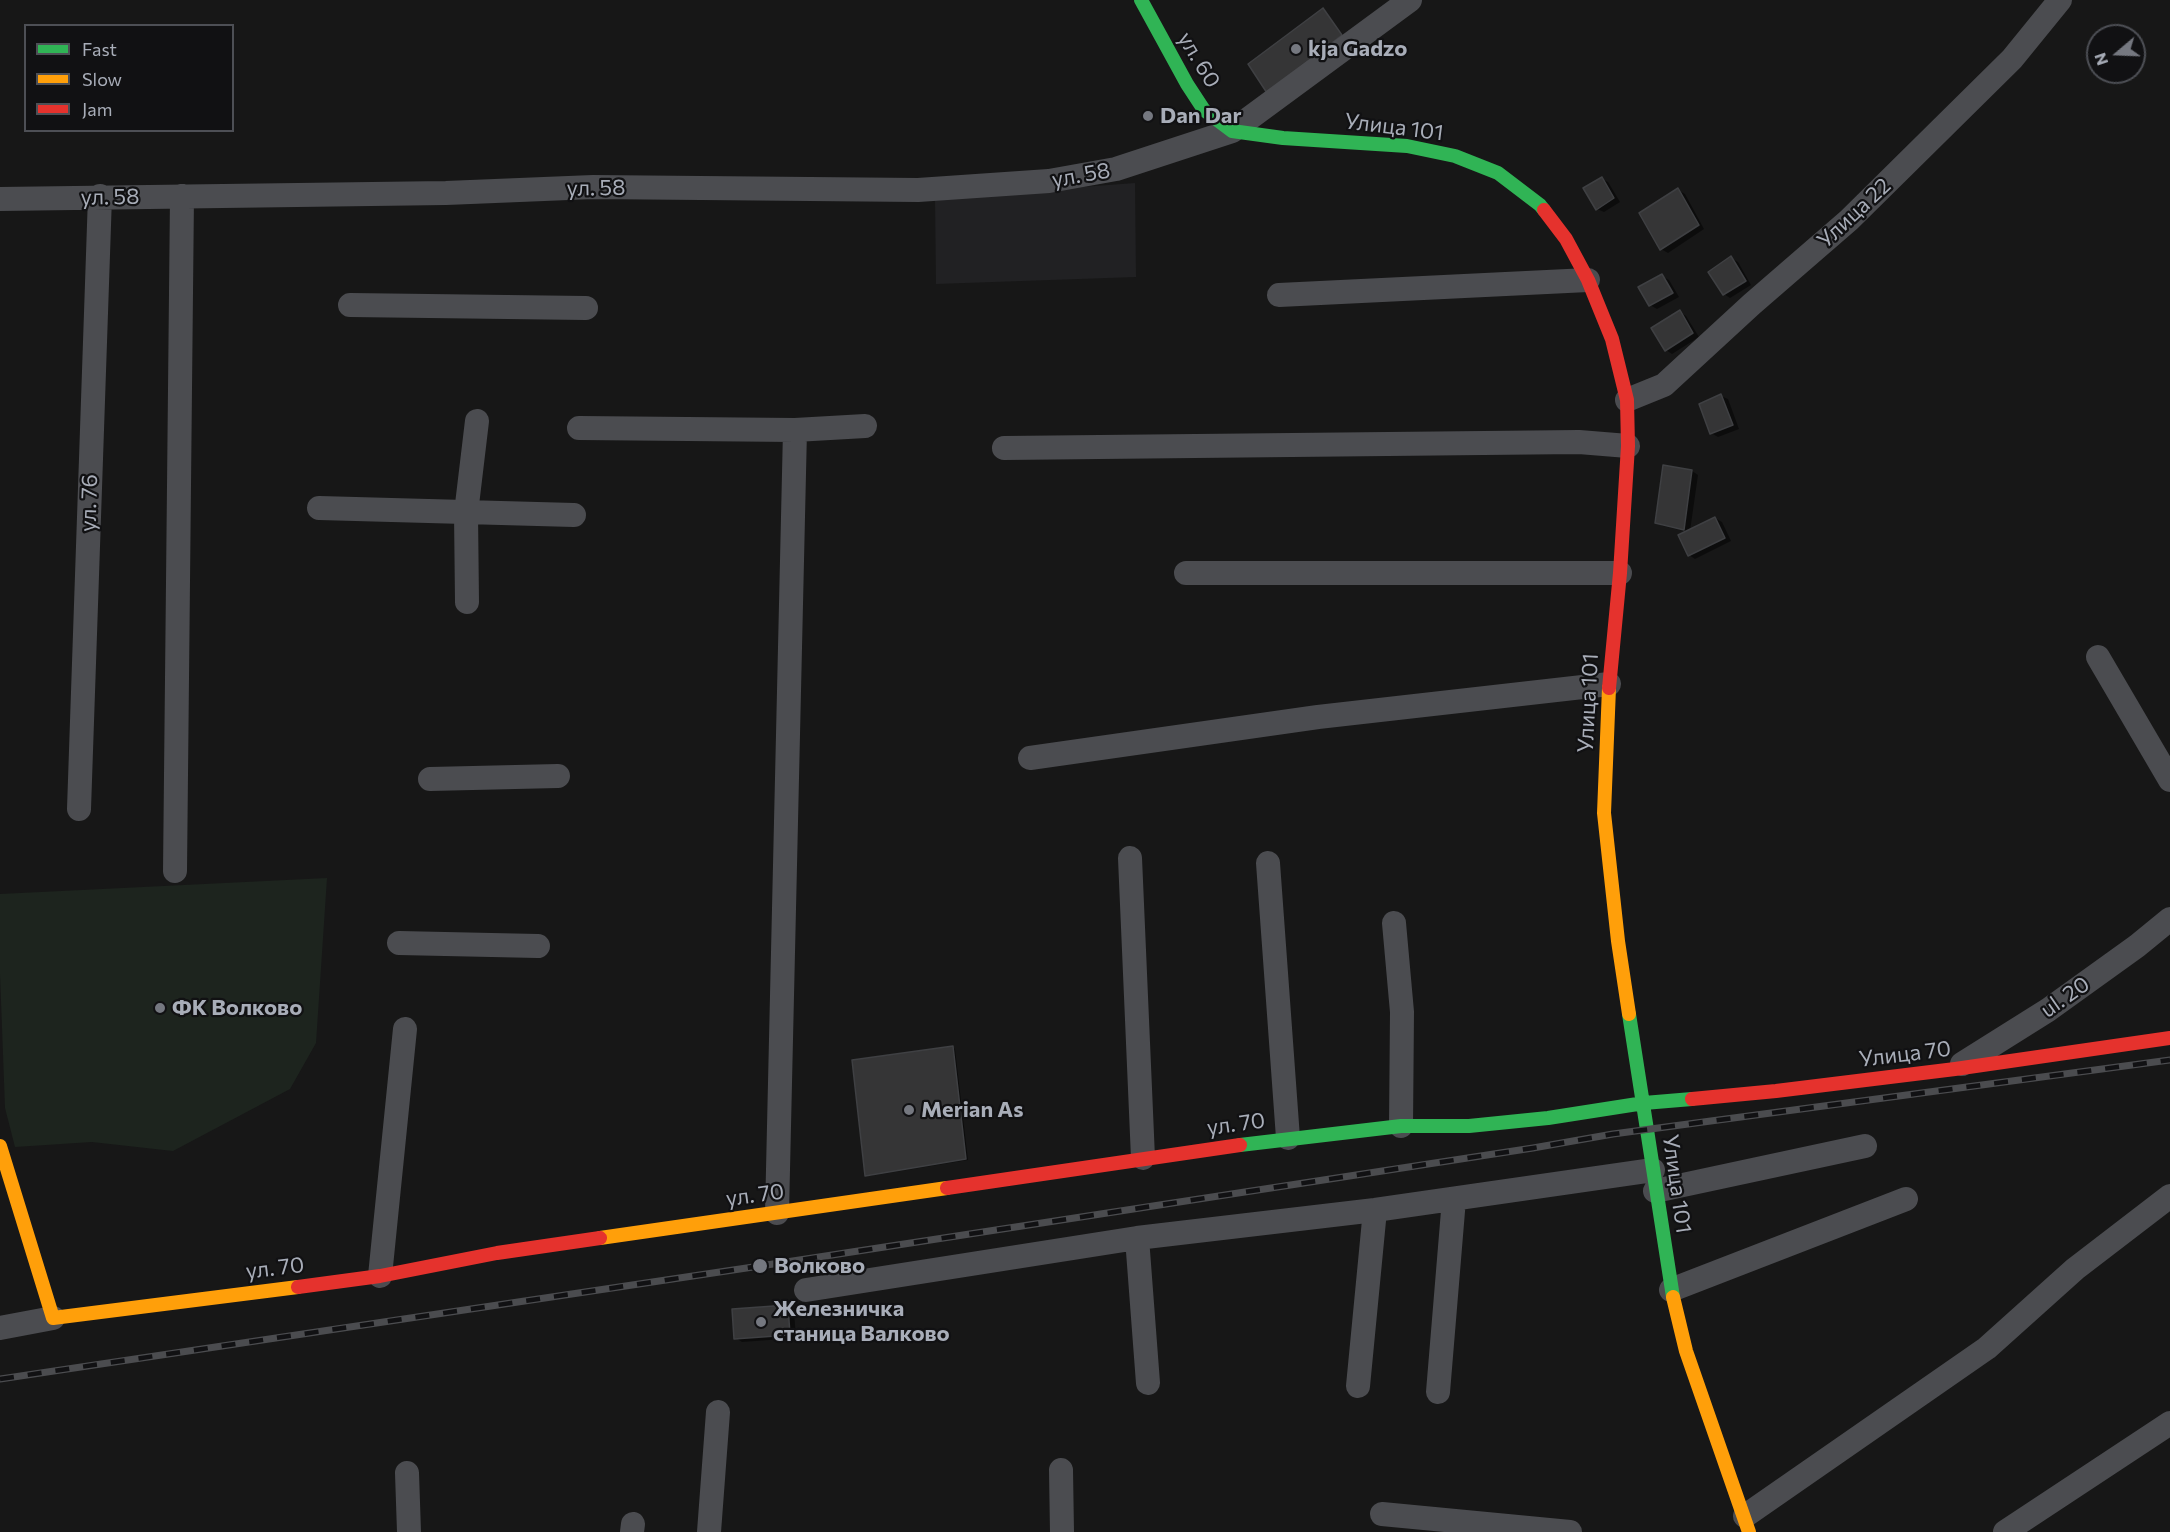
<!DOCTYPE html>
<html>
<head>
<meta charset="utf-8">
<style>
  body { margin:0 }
  #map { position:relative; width:2170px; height:1532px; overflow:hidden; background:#171717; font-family:Commissioner,sans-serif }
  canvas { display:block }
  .legend { position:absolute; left:24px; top:24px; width:210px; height:108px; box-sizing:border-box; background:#111113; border:2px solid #4d4f55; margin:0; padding:8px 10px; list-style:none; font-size:18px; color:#a8adb8 }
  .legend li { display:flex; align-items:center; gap:12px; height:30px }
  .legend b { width:30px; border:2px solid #4d4f55 }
  .north { position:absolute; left:2086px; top:24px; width:60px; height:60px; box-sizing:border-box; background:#111113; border:2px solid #4d4f55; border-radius:50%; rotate:251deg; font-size:16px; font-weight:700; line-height:24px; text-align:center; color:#a8adb8 }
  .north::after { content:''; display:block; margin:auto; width:21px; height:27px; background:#757880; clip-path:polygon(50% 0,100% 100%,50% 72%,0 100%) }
</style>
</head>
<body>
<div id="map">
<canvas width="2170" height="1532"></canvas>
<ul class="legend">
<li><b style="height:8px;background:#30b455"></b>Fast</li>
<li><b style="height:8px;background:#ff9f0a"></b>Slow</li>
<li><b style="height:8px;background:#e5322d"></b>Jam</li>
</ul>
<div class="north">N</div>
</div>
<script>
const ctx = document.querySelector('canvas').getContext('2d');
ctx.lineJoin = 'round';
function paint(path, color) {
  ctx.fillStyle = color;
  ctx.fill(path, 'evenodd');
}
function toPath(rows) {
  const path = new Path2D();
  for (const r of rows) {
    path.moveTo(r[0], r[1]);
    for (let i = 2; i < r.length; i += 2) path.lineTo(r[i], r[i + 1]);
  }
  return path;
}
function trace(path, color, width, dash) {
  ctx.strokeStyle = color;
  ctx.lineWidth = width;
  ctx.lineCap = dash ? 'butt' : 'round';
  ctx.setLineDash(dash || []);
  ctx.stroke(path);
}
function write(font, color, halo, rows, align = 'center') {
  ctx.font = font + ' Commissioner,sans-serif';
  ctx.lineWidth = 4.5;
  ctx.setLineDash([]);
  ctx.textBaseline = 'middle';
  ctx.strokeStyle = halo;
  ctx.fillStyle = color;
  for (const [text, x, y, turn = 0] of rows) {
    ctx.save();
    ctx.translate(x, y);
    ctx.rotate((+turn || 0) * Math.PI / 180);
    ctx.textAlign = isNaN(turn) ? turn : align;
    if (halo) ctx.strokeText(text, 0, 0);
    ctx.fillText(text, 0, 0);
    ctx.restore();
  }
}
paint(toPath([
  [1135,183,1136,277,936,284,935,198]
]), '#212123');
paint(toPath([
  [327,878,316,1043,290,1089,173,1151,92,1142,15,1147,5,1108,0,974,0,894]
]), '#1d241e');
paint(toPath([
  [1324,9,1344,36,1268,92],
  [1602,179,1608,182,1620,202,1604,212,1597,209],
  [1678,190,1685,194,1704,229,1668,253,1661,249],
  [1731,258,1738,262,1751,285,1730,298,1724,294],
  [1662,276,1669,280,1679,297,1657,309,1650,305],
  [1680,312,1686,316,1699,337,1672,354,1666,350],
  [1721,396,1728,399,1739,429,1718,437,1711,433],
  [1692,471,1698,475,1690,531,1715,518,1722,522,1731,541,1695,559,1689,555,1688,532,1663,526,1656,523],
  [952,1047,955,1049,968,1160,870,1176,867,1175],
  [788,1307,794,1311,796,1338,742,1342,736,1338]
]), '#0007');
const building = toPath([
  [1323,8,1342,35,1267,93,1248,64,1323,8],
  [1602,177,1614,198,1596,210,1583,188,1602,177],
  [1678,188,1699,225,1660,250,1639,213,1678,188],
  [1731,256,1746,281,1723,295,1708,272,1731,256],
  [1662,274,1673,293,1649,306,1638,287,1662,274],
  [1680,310,1693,333,1665,351,1651,328,1680,310],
  [1721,394,1733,425,1710,434,1699,404,1721,394],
  [1663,465,1692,470,1684,530,1655,523,1663,465],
  [1715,517,1725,538,1688,556,1678,535,1715,517],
  [953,1046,966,1159,865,1176,852,1060,953,1046],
  [788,1305,790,1335,734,1339,732,1309,788,1305]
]);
paint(building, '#353536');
trace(building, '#3f4043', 1.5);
trace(toPath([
  [0,199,446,193,593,187,918,190,1049,181,1116,169,1232,131,1410,0],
  [1279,295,1588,280],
  [350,305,586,308],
  [1627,400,1664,385,1752,304,1849,220,2012,59,2060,0],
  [579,428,795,430,865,426],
  [1004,448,1579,442,1628,446],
  [319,508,574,515],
  [1186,573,1620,573],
  [467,602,466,513,477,421],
  [2098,657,2170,780],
  [1030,758,1318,717,1609,684],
  [430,779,558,776],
  [79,809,100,196],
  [1130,858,1143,1158],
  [1268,863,1288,1138],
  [175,871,182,196],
  [1394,923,1402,1012,1401,1126],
  [399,943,538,946],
  [1962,1064,2048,1010,2137,946,2170,919],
  [1655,1191,1865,1146],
  [777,1213,795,430],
  [1137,1238,1148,1383],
  [380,1276,405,1029],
  [806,1290,1137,1238,1375,1210,1653,1170],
  [1671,1290,1906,1199],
  [0,1328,53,1318],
  [1358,1386,1375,1210],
  [1438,1392,1454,1199],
  [1061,1470,1062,1532],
  [407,1473,409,1532],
  [1382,1514,1570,1532],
  [1745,1516,1987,1348,2075,1269,2170,1196],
  [632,1532,633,1524],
  [709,1532,718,1412],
  [2005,1532,2170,1423]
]), '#4b4c50', 24);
trace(toPath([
  [1141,0,1187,84,1204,110,1232,131,1283,138,1407,146,1455,156,1498,173,1540,205,1544,210],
  [1629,1014,1673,1297],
  [1240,1145,1401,1126,1469,1126,1548,1118,1644,1103,1692,1099]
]), '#30b455', 14);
trace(toPath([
  [1609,688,1604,813,1618,941,1629,1014],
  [0,1146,53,1318,298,1287],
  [600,1238,947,1188],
  [1673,1297,1686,1351,1749,1532]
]), '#ff9f0a', 14);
trace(toPath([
  [1544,210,1566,239,1588,280,1612,339,1627,400,1628,446,1620,573,1609,688],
  [1692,1099,1776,1091,1955,1069,2170,1038],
  [947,1188,1240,1145],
  [298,1287,380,1276,497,1253,600,1238]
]), '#e5322d', 14);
const rail = toPath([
  [0,1379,760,1266,1533,1148,1613,1134,2170,1060]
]);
trace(rail, '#4b4c4f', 7);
trace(rail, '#111113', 4.5, [14]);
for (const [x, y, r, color] of [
  [1296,49,6,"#757880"],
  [1148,116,6,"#757880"],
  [160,1008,6,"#757880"],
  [909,1110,6,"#757880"],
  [760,1266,8,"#757880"],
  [761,1322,6,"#757880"]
]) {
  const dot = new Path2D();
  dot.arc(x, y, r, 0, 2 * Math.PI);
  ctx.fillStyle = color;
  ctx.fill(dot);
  trace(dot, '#111113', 2);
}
write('bold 22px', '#a8adb8', '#111113', [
  ["kja Gadzo",1308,49],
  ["Dan Dar",1160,116],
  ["ФК Волково",172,1008],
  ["Merian As",921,1110],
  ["Волково",774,1266],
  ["Железничка",773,1309],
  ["станица Валково",773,1334]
], 'left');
write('22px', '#a8adb8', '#111113', [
  ["ул. 60",1199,60,59],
  ["Улица 101",1394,127,7],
  ["ул. 58",1081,175,-10],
  ["ул. 58",596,188,-1],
  ["ул. 58",110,197,-1],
  ["Улица 22",1854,213,-43],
  ["ул. 76",89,503,-88],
  ["Улица 101",1588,703,-87],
  ["ul. 20",2065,997,-35],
  ["Улица 70",1905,1054,-7],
  ["ул. 70",1236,1124,-8],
  ["Улица 101",1677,1184,82],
  ["ул. 70",755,1195,-8],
  ["ул. 70",275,1268,-7]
]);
</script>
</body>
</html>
